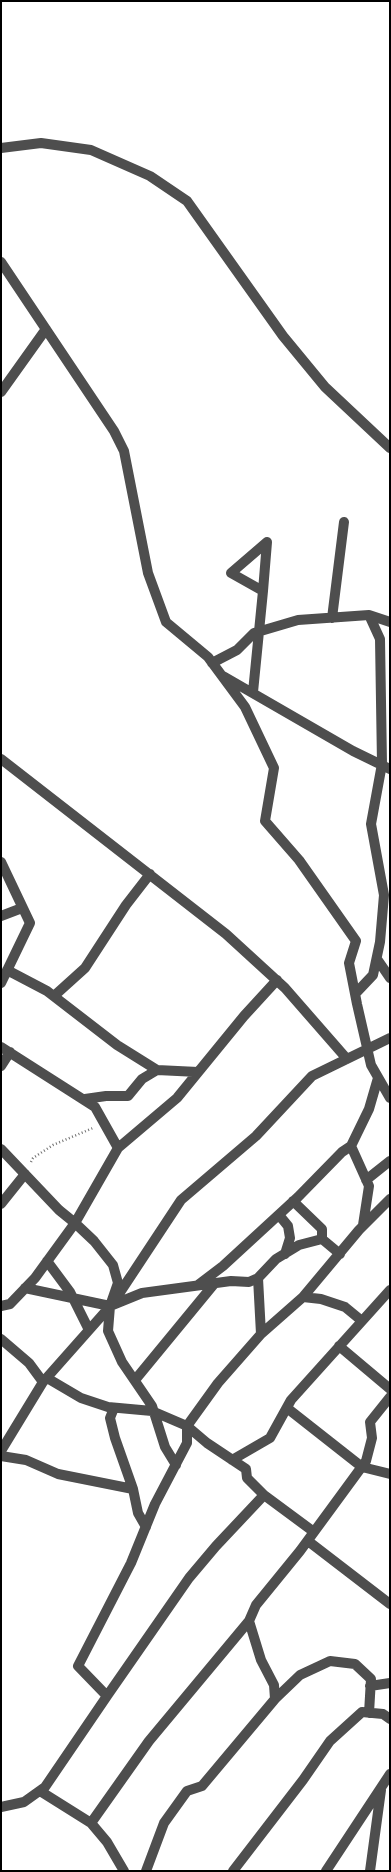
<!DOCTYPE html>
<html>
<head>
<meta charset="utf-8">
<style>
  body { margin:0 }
  #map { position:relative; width:391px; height:1872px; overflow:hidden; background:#fff; font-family:Commissioner,sans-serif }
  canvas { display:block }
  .frame { position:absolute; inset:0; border:2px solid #000; pointer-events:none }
</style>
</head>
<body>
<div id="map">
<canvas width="391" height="1872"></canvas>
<div class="frame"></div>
</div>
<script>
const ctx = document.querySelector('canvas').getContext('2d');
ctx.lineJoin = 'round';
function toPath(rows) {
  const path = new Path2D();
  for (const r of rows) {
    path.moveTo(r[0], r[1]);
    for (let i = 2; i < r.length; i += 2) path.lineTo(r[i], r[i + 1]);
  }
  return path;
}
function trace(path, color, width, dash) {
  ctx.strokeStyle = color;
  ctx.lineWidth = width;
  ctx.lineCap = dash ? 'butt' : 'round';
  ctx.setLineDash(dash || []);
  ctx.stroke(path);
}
trace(toPath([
  [31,1162,33,1158,53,1145,93,1128]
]), '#707070', 2.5, [1, 2.5]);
trace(toPath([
  [1,148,41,143,91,150,150,176,187,201,283,336,325,387,390,448],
  [1,262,114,431,124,451,148,573,166,622,208,657,245,707,274,768,265,821,299,860,356,941,349,963,357,1004,371,1065,390,1098],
  [1,392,46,329],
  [369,615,390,622],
  [332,618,344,522],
  [212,663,237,650,254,633,298,620,369,615,380,639,382,764,371,824,384,895,380,942,373,975,355,994],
  [223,676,353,751,390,769],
  [253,692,263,591,267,542,231,573,263,591],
  [1,759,226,934,285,988,347,1059],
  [1,862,30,923,1,983],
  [1,916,22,908],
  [377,959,390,978],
  [7,970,47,991,117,1045,157,1070],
  [54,996,85,968,126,905,150,874],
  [1,1047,95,1107,118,1148],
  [1,1066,10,1052],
  [85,1099,106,1096,128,1096,142,1079,157,1070,198,1072],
  [1,1149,59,1210,75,1223,118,1148,177,1098,244,1016,277,980],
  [366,1180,390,1161],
  [293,1201,322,1229,322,1239],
  [1,1204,25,1174],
  [279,1215,288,1226,290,1238,285,1254],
  [363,1225,369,1186,351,1146,369,1109,378,1078],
  [47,1261,70,1292,89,1330],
  [258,1278,261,1334],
  [198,1285,223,1266,298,1197,342,1152,351,1146],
  [25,1288,110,1306,142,1293,231,1281,249,1282,258,1278,276,1259,299,1245,322,1239,340,1254],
  [303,1297,321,1299,345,1307,362,1321],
  [1,1306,10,1304,35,1278,75,1223,94,1241,113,1265,118,1283,110,1306,108,1331,122,1362,152,1406,165,1447,176,1465],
  [1,1339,29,1363,43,1382],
  [339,1346,390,1389],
  [47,1378,81,1398,108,1407,152,1411,187,1426,207,1443,246,1469,247,1478,264,1495,314,1532],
  [135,1380,214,1284],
  [114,1408,110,1418,115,1438,133,1489,138,1513,146,1527],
  [287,1408,362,1467,390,1474],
  [1,1451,43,1382,113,1303,181,1200,256,1136,312,1076,390,1038],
  [1,1456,26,1460,58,1474,133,1489],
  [232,1460,270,1438,291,1400,390,1290],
  [308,1541,390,1604],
  [370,1686,390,1683],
  [107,1696,189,1578,216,1546,264,1495],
  [275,1699,300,1675,330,1661,355,1664,371,1679,369,1713],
  [40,1791,91,1823,149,1741,249,1621,256,1605,300,1551,366,1461,372,1438,370,1422,390,1397],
  [1,1807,24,1802,45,1787,107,1696,78,1666,131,1563,155,1504,187,1443,187,1426,218,1383,261,1334,303,1297,359,1230,390,1199],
  [91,1823,107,1842,124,1871],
  [146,1871,164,1823,187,1791,202,1786,275,1699,274,1685,261,1660,249,1621],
  [233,1871,303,1780,330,1741,362,1712,383,1714,390,1719],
  [326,1871,390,1774],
  [370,1871,381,1790]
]), '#4e4e4e', 10);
</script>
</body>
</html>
